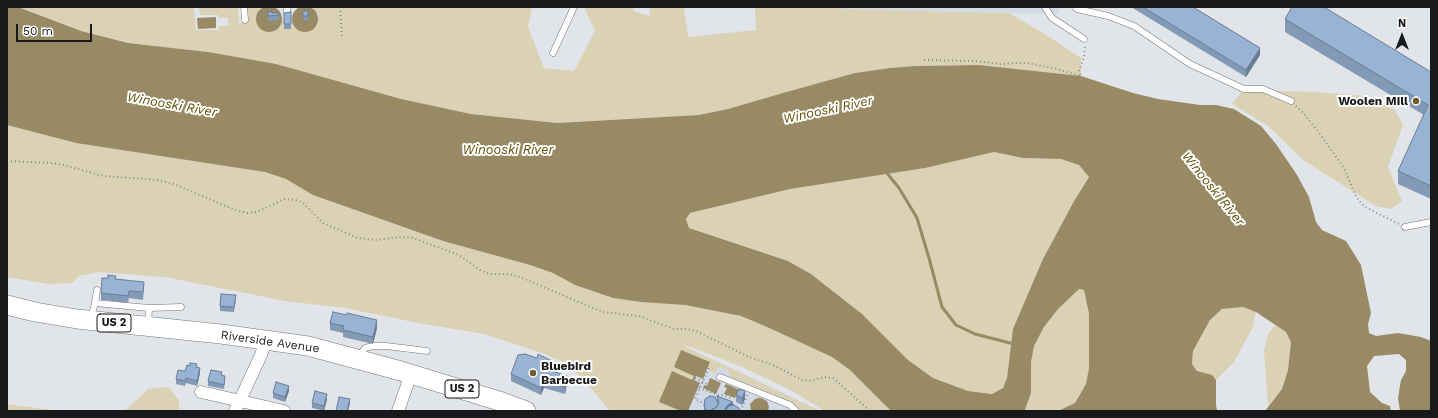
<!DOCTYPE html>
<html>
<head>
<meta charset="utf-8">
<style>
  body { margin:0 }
  #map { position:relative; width:1438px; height:418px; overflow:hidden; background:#e1e5e9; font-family:"Work Sans",sans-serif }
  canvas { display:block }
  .frame { position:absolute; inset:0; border:8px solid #18191b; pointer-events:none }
  .north { position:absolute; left:1382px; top:16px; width:40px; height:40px; -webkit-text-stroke:3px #fff; paint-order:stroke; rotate:0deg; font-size:11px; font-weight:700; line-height:16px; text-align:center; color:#18191b }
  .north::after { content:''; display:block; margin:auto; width:14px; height:18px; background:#18191b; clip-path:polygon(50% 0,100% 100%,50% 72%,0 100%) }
  .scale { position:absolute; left:16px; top:24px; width:76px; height:18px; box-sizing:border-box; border:2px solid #18191b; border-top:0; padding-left:5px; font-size:12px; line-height:14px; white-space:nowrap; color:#18191b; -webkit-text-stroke:3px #fff; paint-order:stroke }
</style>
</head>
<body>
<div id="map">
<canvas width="1438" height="418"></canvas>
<div class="frame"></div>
<div class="north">N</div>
<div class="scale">50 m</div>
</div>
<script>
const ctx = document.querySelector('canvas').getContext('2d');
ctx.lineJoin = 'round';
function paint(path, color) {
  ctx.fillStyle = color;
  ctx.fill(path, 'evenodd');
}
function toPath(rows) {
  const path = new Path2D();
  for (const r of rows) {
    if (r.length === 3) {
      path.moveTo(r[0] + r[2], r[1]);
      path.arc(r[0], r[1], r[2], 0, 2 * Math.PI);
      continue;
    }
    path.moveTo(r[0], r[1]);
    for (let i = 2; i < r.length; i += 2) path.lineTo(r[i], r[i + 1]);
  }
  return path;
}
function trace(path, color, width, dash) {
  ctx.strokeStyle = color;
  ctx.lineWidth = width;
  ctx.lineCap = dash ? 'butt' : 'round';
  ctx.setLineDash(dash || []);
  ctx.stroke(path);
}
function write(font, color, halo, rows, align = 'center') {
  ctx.font = font + ' "Work Sans",sans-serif';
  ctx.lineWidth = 4;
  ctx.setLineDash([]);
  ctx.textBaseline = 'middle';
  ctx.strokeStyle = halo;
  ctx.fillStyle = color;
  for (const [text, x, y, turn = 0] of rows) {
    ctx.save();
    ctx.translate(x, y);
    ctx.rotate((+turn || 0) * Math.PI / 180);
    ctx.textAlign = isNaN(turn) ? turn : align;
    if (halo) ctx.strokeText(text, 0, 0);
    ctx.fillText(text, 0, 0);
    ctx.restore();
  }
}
paint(toPath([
  [843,7,1059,7,1059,14,843,9],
  [679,344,736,370,820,411,647,411]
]), '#d2dae5');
paint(toPath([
  [18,7,194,7,196,30,219,30,219,26,228,26,228,18,219,18,218,15,200,15,199,7,238,7,239,23,247,23,248,7,264,7,260,9,284,19,285,29,292,19,294,25,297,29,306,32,310,31,316,26,318,22,318,14,312,7,532,7,528,27,544,68,574,71,595,31,584,7,633,7,634,11,649,16,650,7,684,7,688,37,756,30,755,7,843,7,843,9,1009,13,1040,31,1081,58,1081,76,979,65,915,66,890,68,855,73,728,109,699,115,557,123,471,114,401,99,208,52,128,43,81,31],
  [1243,90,1313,92,1367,96,1395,110,1403,125,1388,167,1402,201,1391,209,1376,206,1303,160,1268,126,1232,104],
  [7,125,76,143,265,172,286,179,313,195,443,241,530,265,553,273,575,285,613,298,641,302,685,305,741,316,767,327,832,357,850,370,891,411,825,411,790,390,742,367,694,348,682,345,820,411,801,411,793,403,731,377,728,373,728,370,719,367,715,373,709,371,710,368,708,367,710,362,674,367,694,375,692,380,659,402,681,411,610,411,585,381,564,362,542,353,484,334,418,323,345,308,285,301,165,277,98,272,79,276,72,283,48,284,7,277],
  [994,152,1023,158,1061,159,1079,165,1089,177,1073,203,1011,348,1007,378,1003,388,992,394,968,391,933,378,908,360,862,314,811,274,788,261,689,228,686,219,690,213,790,189,925,168],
  [1079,289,1084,290,1089,314,1089,368,1086,384,1075,403,1060,411,1026,411,1025,410,1031,393,1031,362,1034,346,1044,327,1058,308],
  [1243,307,1256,312,1253,327,1234,362,1216,380,1212,375,1197,371,1192,364,1193,351,1210,320,1222,309],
  [1275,325,1286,332,1291,342,1288,370,1282,389,1268,406,1264,351,1268,334],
  [168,387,179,400,179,411,119,411,127,409,148,389],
  [7,404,59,411,7,411]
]), '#dbd1b5');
paint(toPath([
  [269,19,13],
  [305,19,13],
  [7,7,18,7,81,31,128,43,208,52,276,64,401,99,471,114,557,123,699,115,728,109,783,93,855,73,890,68,915,66,979,65,1081,76,1133,93,1158,99,1200,105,1216,105,1234,109,1261,126,1276,144,1297,175,1309,197,1316,222,1322,230,1346,241,1361,265,1371,313,1368,324,1369,333,1376,336,1398,333,1421,337,1431,341,1431,411,1400,411,1398,398,1401,380,1406,371,1406,360,1399,354,1374,356,1367,366,1370,392,1382,403,1390,406,1391,411,1265,411,1282,389,1288,370,1291,342,1286,332,1256,312,1243,307,1222,309,1210,320,1193,351,1192,364,1197,371,1212,375,1216,380,1216,404,1217,411,1058,411,1075,403,1086,384,1089,368,1089,314,1084,290,1079,289,1058,309,1044,327,1034,346,1031,362,1031,393,1025,410,1026,411,891,411,850,370,832,357,767,327,741,316,685,305,641,302,613,298,575,285,553,273,530,265,443,241,313,195,286,179,265,172,76,143,7,125],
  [994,152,1023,158,1061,159,1079,165,1089,177,1073,203,1043,259,1013,329,1007,378,1003,388,992,394,968,391,933,378,908,360,862,314,811,274,788,261,689,228,686,219,690,213,790,189,925,168],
  [216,17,216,28,198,29,197,18],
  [681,350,710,362,703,379,696,376,694,380,700,383,688,411,681,411,659,402,672,371,692,380,694,376,674,367],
  [710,378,721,383,716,394,703,388,704,385,707,386],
  [726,384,742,391,737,393,735,398,724,394,727,388,724,387],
  [758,398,761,398,767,401,769,407,768,411,751,411,750,404,755,399]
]), '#988a64');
trace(toPath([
  [886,172,899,188,917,218,929,258,942,307,956,325,975,334,1014,344]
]), '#988a64', 3);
const service = toPath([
  [244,7,245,20],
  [287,7,287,13],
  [1045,7,1052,18,1084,39],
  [1075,7,1077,9,1108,16,1134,26,1190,64,1244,89,1263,89,1291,101],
  [553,53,574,7],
  [1405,227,1431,222],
  [95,303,97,290],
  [149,308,181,307],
  [91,318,95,303,149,308,148,325],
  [358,357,365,348,373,346,386,346,427,351],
  [720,377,790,405,796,411]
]);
const minor = toPath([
  [201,392,284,411],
  [235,411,261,355,266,340],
  [398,411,411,374]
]);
const primary = toPath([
  [7,305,35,312,77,319,221,334,308,346,401,371,499,401,526,411]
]);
trace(service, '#73767a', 7);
trace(minor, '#73767a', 13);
trace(primary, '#73767a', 20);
trace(toPath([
  [340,7,342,37],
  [924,60,976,61,1000,64,1016,63,1027,63,1053,68,1081,76,1079,71,1084,57,1085,46],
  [1296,106,1305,115,1320,134,1344,168,1356,197,1361,203,1365,207,1399,224],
  [7,161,51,163,64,165,103,176,158,180,174,184,235,210,247,213,257,212,284,199,295,200,302,202,323,223,358,238,375,240,403,237,413,238,459,255,480,270,489,274,508,274,520,277,593,308,603,312,639,316,674,329,687,329,696,331,747,356,775,366,802,380,811,381,824,377,833,378,870,411],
  [695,378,707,384],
  [699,388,718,395,723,395,733,399],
  [705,404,695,399,709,368],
  [741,411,747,395]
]), '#86898c', 2, [1, 3]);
trace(service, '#fff', 6);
trace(minor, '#fff', 12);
trace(primary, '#fff', 19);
paint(toPath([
  [1131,7,1193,7,1260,55,1246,77],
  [303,11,308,11,308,21,303,20],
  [268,12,272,13,279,13,279,20,268,21],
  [291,12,291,29,284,29,284,13],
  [1285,19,1431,72,1431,199,1398,184,1398,171,1424,115,1285,32],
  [116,279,144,289,143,300,129,298,128,303,101,300,101,293],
  [236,300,234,312,220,311,220,306],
  [330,323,377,328,373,344,343,337,343,333,330,330],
  [197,367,200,373,197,386,186,383,185,386,176,384,176,379,185,371],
  [552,371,567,383,565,394,544,388,541,395,511,381,511,374],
  [222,376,225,381,224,389,208,386,208,381],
  [289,391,285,402,273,398,273,393],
  [736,395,745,399,742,405,736,402],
  [717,396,733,406,740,411,704,411,704,406,717,400],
  [327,399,324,411,312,408,312,403]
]), '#839ab6');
paint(toPath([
  [1260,48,1260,55,1246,77,1246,70],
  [377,320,377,328,373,344,373,337],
  [200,368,200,373,197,386,197,381],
  [567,376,567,383,565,394,565,387],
  [544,381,544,388,541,395,541,388],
  [289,386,289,391,285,402,285,397],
  [745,391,745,399,742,405,742,398],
  [327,394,327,399,324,411,324,406],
  [350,399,350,404,348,411,347,411],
  [733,402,733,410,725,411,725,408,729,404]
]), '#6a7d94');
const building = toPath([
  [1143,7,1193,7,1260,48,1246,70,1143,7],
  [1292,7,1324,7,1431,72,1431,186,1398,171,1428,105,1285,19,1292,7],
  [303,11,308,11,308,16,303,16,303,11],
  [268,12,272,12,272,13,279,13,279,15,268,16,268,12],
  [291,12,291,24,284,24,284,13,291,12],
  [108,275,116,276,115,279,144,282,143,292,129,291,128,296,101,293,102,278,108,278,108,275],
  [221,294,236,295,234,307,220,306,221,294],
  [333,312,347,315,347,313,377,320,373,337,343,330,344,326,330,323,333,312],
  [525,354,537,358,538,354,552,361,552,371,567,376,565,387,544,381,541,388,511,374,518,355,525,354],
  [190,363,197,364,196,367,200,368,197,381,186,378,185,381,176,379,178,370,185,371,187,365,190,366,190,363],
  [211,370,222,372,221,375,225,376,224,385,208,381,211,370],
  [276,382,289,386,285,397,273,393,276,382],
  [739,389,745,391,742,398,736,395,739,389],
  [315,391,327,394,324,406,312,403,315,391],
  [710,396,715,397,718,403,717,407,711,410,711,411,706,410,704,406,705,399,710,396],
  [717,396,733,402,729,404,725,408,725,411,713,411,711,410,717,407,719,402,717,396],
  [339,397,350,399,347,411,336,411,339,397],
  [734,405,739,408,740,411,725,411,729,406,734,405]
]);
paint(building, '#98b3d4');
trace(building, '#6a7d94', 1);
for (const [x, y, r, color] of [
  [1416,101,4,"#6e5c2a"],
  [533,373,4,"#6e5c2a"]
]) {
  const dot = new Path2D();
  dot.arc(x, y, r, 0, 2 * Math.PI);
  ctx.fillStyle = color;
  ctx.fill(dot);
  trace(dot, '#fff', 1.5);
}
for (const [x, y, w] of [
  [114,323,34],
  [462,389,34]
]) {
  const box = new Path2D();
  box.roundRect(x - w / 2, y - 9, w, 18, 3);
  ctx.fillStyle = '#fff';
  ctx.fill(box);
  trace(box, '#18191b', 1);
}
write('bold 11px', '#18191b', null, [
  ["US 2",114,323],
  ["US 2",462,389]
]);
write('bold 12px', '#18191b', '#fff', [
  ["Woolen Mill",1408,101],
  ["Bluebird",541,366,"left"],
  ["Barbecue",541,380,"left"]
], 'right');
write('12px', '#18191b', '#fff', [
  ["Riverside Avenue",270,342,8]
]);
write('italic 13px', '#634d04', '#fff', [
  ["Winooski River",172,105,10],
  ["Winooski River",828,110,-12],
  ["Winooski River",508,150],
  ["Winooski River",1213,189,51]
]);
</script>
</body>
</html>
